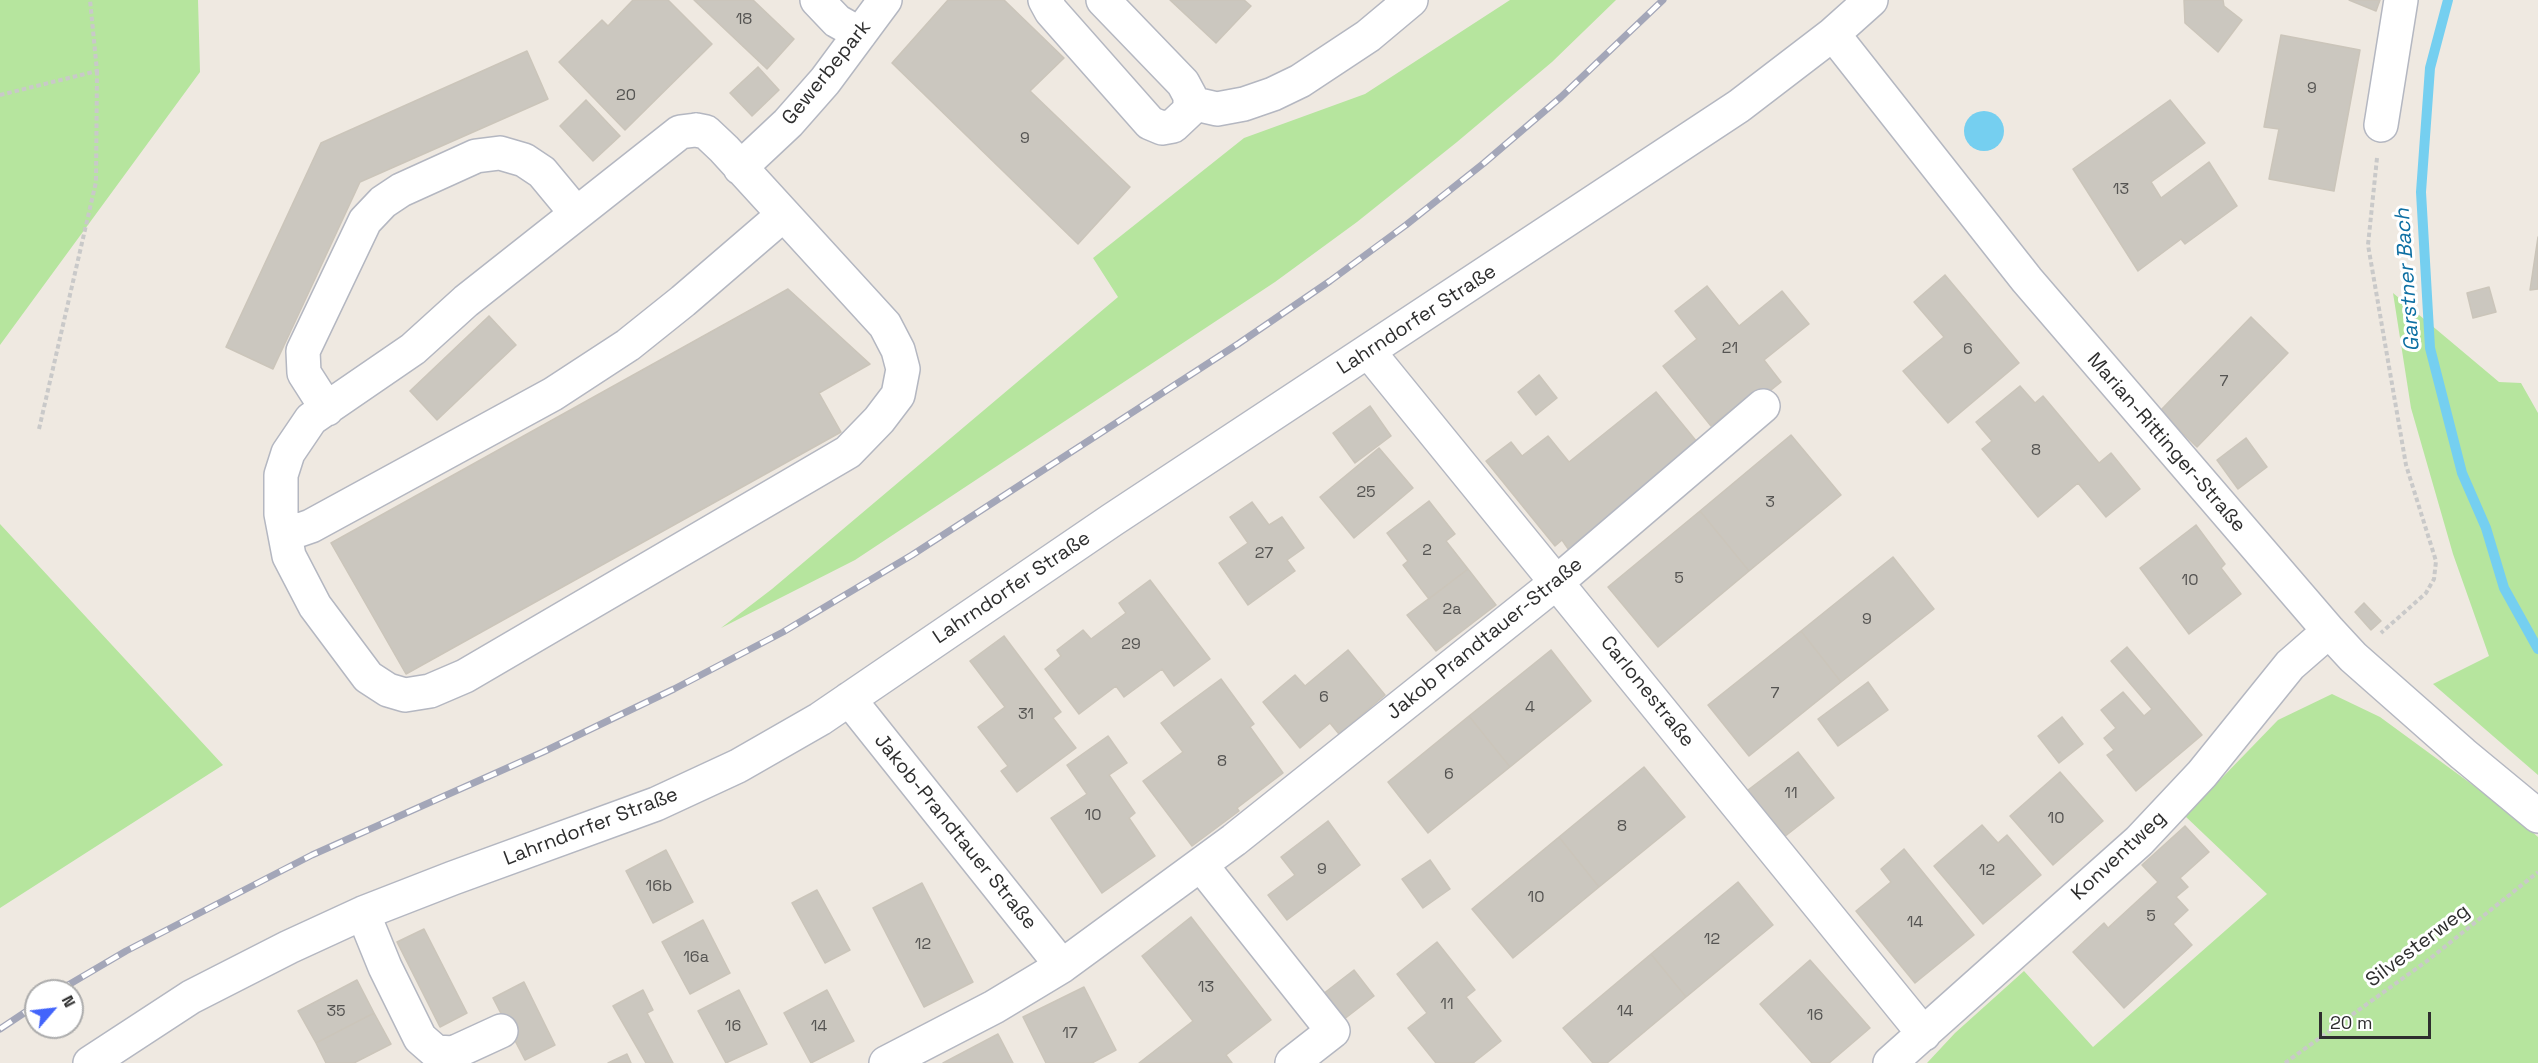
<!DOCTYPE html>
<html>
<head>
<meta charset="utf-8">
<style>
  body { margin:0 }
  #map { position:relative; width:2538px; height:1063px; overflow:hidden; background:#efe9e1; font-family:"Space Grotesk",sans-serif }
  canvas { display:block }
  .north { position:absolute; left:24px; top:979px; width:60px; height:60px; box-sizing:border-box; background:#fff; border:2px solid #ababab; border-radius:50%; rotate:62deg; font-size:16px; font-weight:700; line-height:24px; text-align:center; color:#2e2e2e }
  .north::after { content:''; display:block; margin:auto; width:21px; height:27px; background:#4264fb; clip-path:polygon(50% 0,100% 100%,50% 72%,0 100%) }
  .scale { position:absolute; left:2319px; top:1012px; width:112px; height:27px; box-sizing:border-box; border:3px solid #2e2e2e; border-top:0; padding-left:8px; font-size:18px; line-height:21px; white-space:nowrap; color:#2e2e2e; -webkit-text-stroke:4px #fff; paint-order:stroke }
</style>
</head>
<body>
<div id="map">
<canvas width="2538" height="1063"></canvas>
<div class="north">N</div>
<div class="scale">20 m</div>
</div>
<script>
const ctx = document.querySelector('canvas').getContext('2d');
ctx.lineJoin = 'round';
function paint(path, color) {
  ctx.fillStyle = color;
  ctx.fill(path, 'evenodd');
}
function toPath(rows) {
  const path = new Path2D();
  for (const r of rows) {
    if (r.length === 3) {
      path.moveTo(r[0] + r[2], r[1]);
      path.arc(r[0], r[1], r[2], 0, 2 * Math.PI);
      continue;
    }
    path.moveTo(r[0], r[1]);
    for (let i = 2; i < r.length; i += 2) path.lineTo(r[i], r[i + 1]);
  }
  return path;
}
function trace(path, color, width, dash) {
  ctx.strokeStyle = color;
  ctx.lineWidth = width;
  ctx.lineCap = dash ? 'butt' : 'round';
  ctx.setLineDash(dash || []);
  ctx.stroke(path);
}
function write(font, color, halo, rows, align = 'center') {
  ctx.font = font + ' "Space Grotesk",sans-serif';
  ctx.lineWidth = 6;
  ctx.setLineDash([]);
  ctx.textBaseline = 'middle';
  ctx.strokeStyle = halo;
  ctx.fillStyle = color;
  for (const [text, x, y, turn = 0] of rows) {
    ctx.save();
    ctx.translate(x, y);
    ctx.rotate((+turn || 0) * Math.PI / 180);
    ctx.textAlign = isNaN(turn) ? turn : align;
    if (halo) ctx.strokeText(text, 0, 0);
    ctx.fillText(text, 0, 0);
    ctx.restore();
  }
}
paint(toPath([
  [0,0,198,0,200,72,0,345],
  [1510,0,1616,0,1552,62,1457,142,1357,222,1275,282,855,560,721,628,772,589,1118,297,1093,258,1244,138,1365,94],
  [2393,293,2499,382,2521,383,2538,413,2538,775,2433,684,2489,656,2453,554,2411,408],
  [0,524,223,765,0,908],
  [2332,694,2380,717,2511,813,2538,837,2538,1063,1927,1063,1955,1033,2024,971,2093,1047,2267,894,2185,816,2278,720]
]), '#b6e59e');
paint(toPath([
  [1984,131,20]
]), '#75cff0');
trace(toPath([
  [2448,0,2430,68,2421,192,2430,348,2462,473,2486,528,2504,588,2538,649]
]), '#75cff0', 10);
const building = toPath([
  [633,0,668,0,712,44,625,130,559,62,602,20,608,26,633,0],
  [694,0,753,0,794,39,767,69,694,0],
  [948,0,1004,0,1064,58,1030,91,1130,187,1078,244,892,63,948,0],
  [1170,0,1244,0,1251,6,1216,43,1170,0],
  [2184,0,2223,0,2224,6,2242,20,2218,52,2185,23,2184,0],
  [2349,0,2380,0,2376,11,2349,0],
  [2281,35,2360,50,2334,191,2269,179,2279,129,2264,127,2281,35],
  [527,51,548,99,360,182,273,369,226,347,321,143,527,51],
  [758,67,779,90,752,116,730,93,758,67],
  [586,100,620,136,593,161,560,126,586,100],
  [2170,100,2205,143,2151,182,2161,198,2209,162,2237,206,2185,244,2181,239,2138,271,2073,169,2170,100],
  [2538,237,2538,289,2530,290,2538,237],
  [1945,275,2019,363,1948,423,1903,371,1944,337,1914,302,1945,275],
  [1707,286,1739,326,1782,291,1809,324,1764,360,1781,382,1750,407,1744,400,1711,426,1663,366,1697,339,1675,311,1707,286],
  [2489,287,2496,312,2473,318,2467,293,2489,287],
  [788,289,870,364,819,393,841,432,406,674,331,543,788,289],
  [489,316,516,345,437,420,410,391,489,316],
  [2251,317,2288,353,2197,447,2160,411,2251,317],
  [1539,375,1557,398,1536,415,1518,392,1539,375],
  [2020,386,2035,403,2043,396,2099,463,2111,453,2140,489,2106,517,2078,483,2038,517,1982,449,1992,441,1976,422,2020,386],
  [1656,392,1702,448,1571,553,1562,540,1555,546,1486,461,1511,442,1522,456,1548,436,1569,462,1656,392],
  [1370,406,1391,436,1355,463,1333,433,1370,406],
  [1791,435,1841,495,1749,571,1700,511,1791,435],
  [2246,438,2267,467,2238,489,2217,460,2246,438],
  [1379,448,1413,488,1354,538,1320,497,1379,448],
  [1429,501,1455,534,1446,541,1468,569,1429,599,1403,565,1408,561,1387,533,1429,501],
  [1252,502,1269,525,1282,517,1304,548,1287,560,1295,571,1248,605,1219,563,1248,543,1230,517,1252,502],
  [1700,511,1749,571,1658,647,1608,587,1700,511],
  [2196,525,2225,564,2221,568,2241,594,2189,634,2140,568,2196,525],
  [1893,557,1934,609,1841,682,1801,631,1893,557],
  [1468,569,1496,605,1436,651,1407,615,1468,569],
  [1150,580,1210,659,1174,686,1162,669,1124,697,1116,686,1079,714,1045,669,1061,656,1057,650,1083,630,1091,639,1126,613,1119,603,1150,580],
  [2364,603,2381,621,2371,630,2355,612,2364,603],
  [1801,631,1841,682,1749,756,1708,705,1801,631],
  [1004,636,1061,712,1053,718,1076,748,1017,792,1001,771,1008,766,978,727,1005,707,970,661,1004,636],
  [2127,647,2202,735,2136,791,2107,755,2114,750,2104,738,2116,728,2101,710,2123,692,2144,716,2152,709,2111,661,2127,647],
  [1348,650,1385,695,1339,734,1330,723,1300,748,1263,702,1295,675,1305,686,1348,650],
  [1551,650,1591,701,1510,767,1469,716,1551,650],
  [1221,679,1254,724,1250,727,1283,773,1237,808,1239,811,1192,846,1143,781,1183,752,1161,723,1221,679],
  [1868,682,1888,710,1838,746,1818,719,1868,682],
  [1469,716,1510,767,1428,833,1388,782,1469,716],
  [2062,717,2083,744,2059,763,2038,736,2062,717],
  [1108,736,1127,763,1109,775,1135,813,1129,818,1155,856,1102,893,1051,818,1087,794,1067,765,1108,736],
  [1798,752,1834,798,1784,837,1748,790,1798,752],
  [1644,767,1685,817,1599,887,1559,837,1644,767],
  [2060,772,2103,821,2053,865,2010,816,2060,772],
  [1328,821,1360,865,1287,920,1268,895,1295,875,1281,857,1328,821],
  [1982,825,1998,843,2007,835,2041,875,1983,924,1934,866,1982,825],
  [2185,826,2209,852,2180,878,2188,887,2176,897,2188,910,2173,924,2192,945,2124,1008,2073,952,2104,923,2108,928,2158,882,2142,865,2185,826],
  [1559,837,1599,887,1513,958,1472,909,1559,837],
  [1904,849,1974,935,1915,983,1856,911,1891,882,1881,869,1904,849],
  [666,850,693,902,653,923,626,871,666,850],
  [1430,860,1450,889,1423,908,1402,879,1430,860],
  [1738,882,1773,925,1686,997,1651,954,1738,882],
  [922,883,973,982,924,1007,873,908,922,883],
  [817,890,850,950,825,963,792,903,817,890],
  [1191,917,1271,1020,1226,1055,1232,1063,1139,1063,1193,1021,1142,956,1191,917],
  [703,920,730,973,690,994,662,942,703,920],
  [424,929,467,1013,440,1027,397,942,424,929],
  [1437,942,1475,990,1466,997,1501,1041,1473,1063,1436,1063,1408,1028,1427,1013,1397,974,1437,942],
  [1651,954,1686,997,1607,1063,1593,1063,1563,1028,1651,954],
  [1810,960,1870,1028,1829,1063,1812,1063,1760,1004,1810,960],
  [1354,970,1374,996,1343,1020,1323,994,1354,970],
  [357,980,374,1013,316,1043,298,1011,357,980],
  [524,982,555,1045,525,1060,493,998,524,982],
  [1084,987,1116,1050,1092,1063,1046,1063,1023,1017,1084,987],
  [643,990,653,1010,647,1013,673,1063,646,1063,613,1006,643,990],
  [739,990,767,1044,726,1063,698,1011,739,990],
  [827,990,854,1041,811,1063,784,1013,827,990],
  [374,1013,391,1044,354,1063,326,1063,316,1043,374,1013],
  [998,1034,1013,1063,943,1063,998,1034],
  [627,1054,631,1063,608,1063,627,1054]
]);
paint(building, '#cbc7bf');
trace(building, '#cbc5ba', 1.5);
const minor = toPath([
  [817,0,837,21,860,34],
  [1045,0,1051,11,1150,123,1162,128,1173,126,1190,110,1190,96,1183,83,1103,0],
  [1833,34,2027,280,2329,631,2353,657,2463,754,2538,816],
  [1191,103,1217,109,1244,104,1273,94,1300,81,1368,36,1411,0],
  [2381,125,2401,0],
  [696,130,706,132,724,149,885,325,898,350,903,369,898,395,879,420,848,452,465,676,430,691,405,695,388,690,368,677,315,606,289,556,281,514,281,475,288,453,311,419,413,349,466,301,680,132,696,130],
  [740,168,788,123,825,81,885,0],
  [1368,351,1924,1034],
  [327,409,304,373,303,351,365,221,383,202,401,190,476,156,500,153,524,160,542,172,576,213],
  [285,535,311,526,553,394,628,345,683,301,783,215],
  [849,699,1062,966],
  [1201,865,1333,1031,1292,1063],
  [363,913,385,967,420,1038,436,1052,453,1053,501,1031],
  [90,1063,191,997,289,947,363,913,453,878,656,804,738,766,820,719,1112,520,1739,106,1833,34,1871,0],
  [886,1063,994,1007,1062,966,1234,840,1557,582,1763,406],
  [1890,1063,2139,841,2202,774,2290,665,2329,631]
]);
trace(minor, '#b4b7c1', 36);
trace(toPath([
  [0,95,97,71,90,0],
  [2377,158,2368,245,2406,465,2436,561,2434,579,2426,593,2381,633],
  [39,429,96,182,97,71],
  [2285,1063,2427,961,2538,872]
]), '#c9c9c9', 4, [4.5, 3]);
trace(minor, '#fff', 33);
const rail = toPath([
  [58,991,126,951,312,855,543,752,674,689,783,632,912,555,1238,344,1330,281,1406,225,1484,163,1561,97,1663,0],
  [0,1029,36,1005]
]);
trace(rail, '#a3a6b8', 7);
trace(rail, '#fff', 4.5, [14]);
write('16px', '#555452', null, [
  ["18",744,20],
  ["9",2312,89],
  ["20",626,96],
  ["9",1025,139],
  ["13",2121,190],
  ["21",1730,349],
  ["6",1968,350],
  ["7",2224,382],
  ["8",2036,451],
  ["25",1366,493],
  ["3",1770,503],
  ["2",1427,551],
  ["27",1264,554],
  ["5",1679,579],
  ["10",2190,581],
  ["2a",1452,610],
  ["9",1867,620],
  ["29",1131,645],
  ["7",1775,694],
  ["6",1324,698],
  ["4",1530,708],
  ["31",1026,715],
  ["8",1222,762],
  ["6",1449,775],
  ["11",1791,794],
  ["10",1093,816],
  ["10",2056,819],
  ["8",1622,827],
  ["9",1322,870],
  ["12",1987,871],
  ["16b",659,887],
  ["10",1536,898],
  ["5",2151,917],
  ["14",1915,923],
  ["12",1712,940],
  ["12",923,945],
  ["16a",696,958],
  ["13",1206,988],
  ["11",1447,1005],
  ["35",336,1012],
  ["14",1625,1012],
  ["16",1815,1016],
  ["16",733,1027],
  ["14",819,1027],
  ["17",1070,1034]
]);
write('20px', '#2e2e2e', '#fff', [
  ["Gewerbepark",827,73,-51],
  ["Lahrndorfer Straße",1417,320,-33],
  ["Marian-Rittinger-Straße",2166,443,49],
  ["Lahrndorfer Straße",1012,588,-34],
  ["Jakob Prandtauer-Straße",1485,639,-39],
  ["Carlonestraße",1647,692,51],
  ["Lahrndorfer Straße",591,827,-21],
  ["Jakob-Prandtauer Straße",955,832,51],
  ["Konventweg",2119,856,-43],
  ["Silvesterweg",2418,946,-37]
]);
write('italic 21px', '#0d6fa3', '#fff', [
  ["Garstner Bach",2408,280,-94]
]);
</script>
</body>
</html>
